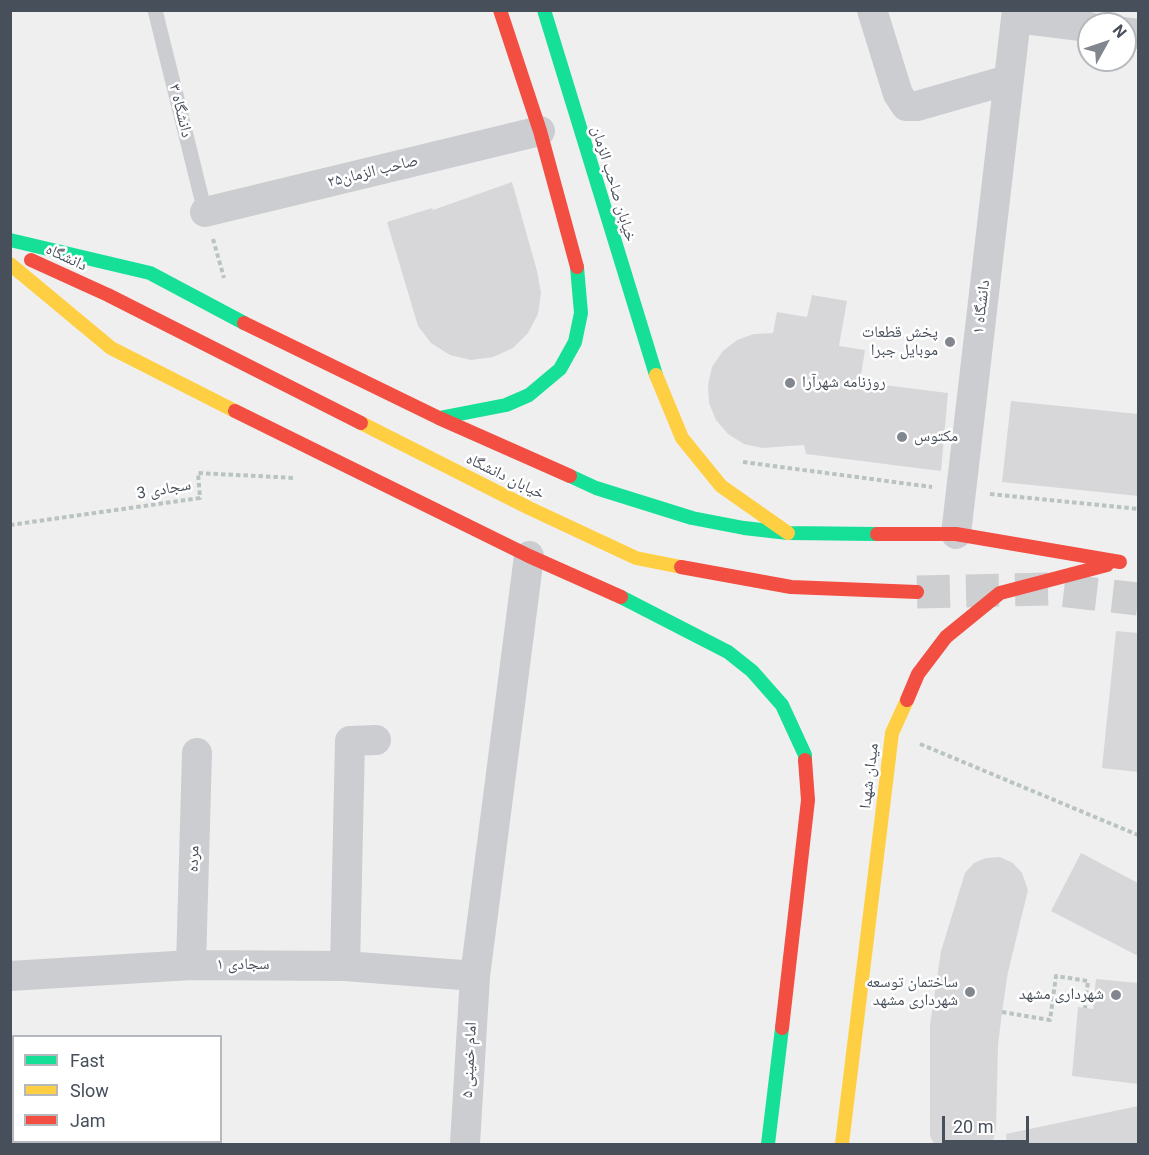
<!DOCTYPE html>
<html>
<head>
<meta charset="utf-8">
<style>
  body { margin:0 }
  #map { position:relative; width:1149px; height:1155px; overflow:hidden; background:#f0efef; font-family:Roboto,sans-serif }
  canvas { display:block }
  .frame { position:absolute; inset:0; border:12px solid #474f5b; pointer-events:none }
  .legend { position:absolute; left:12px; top:1035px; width:210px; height:108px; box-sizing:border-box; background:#fff; border:2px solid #b5b9bd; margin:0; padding:8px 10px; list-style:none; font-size:18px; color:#474f5b }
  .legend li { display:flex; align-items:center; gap:12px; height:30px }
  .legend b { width:30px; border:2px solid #b5b9bd }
  .north { position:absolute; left:1077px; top:12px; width:60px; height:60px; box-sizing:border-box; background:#fff; border:2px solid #b5b9bd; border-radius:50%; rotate:50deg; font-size:16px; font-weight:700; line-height:24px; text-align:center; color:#474f5b }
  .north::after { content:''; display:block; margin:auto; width:21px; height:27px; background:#82878f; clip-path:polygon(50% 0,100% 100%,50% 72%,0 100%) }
  .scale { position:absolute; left:942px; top:1116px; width:87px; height:27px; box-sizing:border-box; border:3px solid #474f5b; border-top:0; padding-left:8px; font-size:18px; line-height:21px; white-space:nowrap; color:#474f5b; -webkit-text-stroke:4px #fff; paint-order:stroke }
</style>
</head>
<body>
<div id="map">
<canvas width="1149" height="1155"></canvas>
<div class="frame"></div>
<ul class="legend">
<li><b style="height:8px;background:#16e098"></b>Fast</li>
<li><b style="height:8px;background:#ffcf43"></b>Slow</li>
<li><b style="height:8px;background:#f24e42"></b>Jam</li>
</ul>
<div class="north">N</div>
<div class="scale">20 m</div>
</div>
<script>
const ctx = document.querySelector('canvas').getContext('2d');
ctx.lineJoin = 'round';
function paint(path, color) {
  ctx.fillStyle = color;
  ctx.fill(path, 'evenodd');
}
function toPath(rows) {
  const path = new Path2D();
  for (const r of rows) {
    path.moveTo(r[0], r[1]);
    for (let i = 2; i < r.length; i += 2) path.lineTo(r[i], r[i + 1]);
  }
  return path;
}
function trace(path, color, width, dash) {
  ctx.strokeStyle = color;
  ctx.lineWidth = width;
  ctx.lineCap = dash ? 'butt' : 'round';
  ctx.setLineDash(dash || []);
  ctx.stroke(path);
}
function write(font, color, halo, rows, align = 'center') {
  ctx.font = font + ' Roboto,"Noto Naskh Arabic",sans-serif';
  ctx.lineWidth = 5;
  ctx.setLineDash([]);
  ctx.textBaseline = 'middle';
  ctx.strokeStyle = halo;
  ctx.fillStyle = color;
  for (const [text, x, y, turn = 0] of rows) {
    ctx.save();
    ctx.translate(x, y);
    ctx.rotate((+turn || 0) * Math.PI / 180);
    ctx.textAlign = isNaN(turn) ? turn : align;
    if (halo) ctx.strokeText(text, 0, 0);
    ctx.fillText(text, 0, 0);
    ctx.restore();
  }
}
paint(toPath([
  [512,182,537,271,541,293,538,314,528,333,513,348,493,357,471,360,450,355,431,343,418,326,387,222,432,208,433,210],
  [812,295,847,301,839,346,865,350,860,382,948,393,941,471,806,454,804,445,762,448,744,444,728,434,716,420,709,403,708,385,712,367,723,351,737,340,754,334,773,333,777,312,807,317],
  [1011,401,1138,414,1138,496,1002,482],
  [1116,631,1138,633,1138,772,1102,768],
  [1081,853,1138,883,1138,956,1051,911],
  [1000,857,1013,863,1022,873,1028,890,1008,972,1002,1012,998,1045,996,1129,992,1144,934,1144,930,1136,930,1025,941,951,965,873,974,863,986,858],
  [1096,979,1138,983,1138,1084,1072,1076,1078,1007,1093,1009],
  [1138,1106,1138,1144,1007,1144,1006,1134]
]), '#d7d7d9');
trace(toPath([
  [917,592,1049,589,1138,599]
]), '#cecfd1', 33, [33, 16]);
trace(toPath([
  [213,239,224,278],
  [743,462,932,487],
  [990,494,1138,509],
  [10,525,200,498,198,473,295,478],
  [920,744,1138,835],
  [1002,1012,1050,1020,1056,976,1088,981,1085,1008]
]), '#b9c4c2', 4, [4.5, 3]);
trace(toPath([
  [155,10,205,212]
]), '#cbcdd0', 15);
trace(toPath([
  [872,10,898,94,906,106,917,106,1008,80],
  [1016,18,1089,27],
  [1125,32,1138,34],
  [205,212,540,131],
  [956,534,1017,10],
  [191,965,197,753],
  [345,966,350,741,376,740],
  [10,976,191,965,345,966,475,976],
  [465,1144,475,976,529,556]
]), '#cbcdd0', 30);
trace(toPath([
  [544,10,656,375],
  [10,240,150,273,244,323],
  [439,418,506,405,529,395,560,369,575,342,581,313,577,267],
  [570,476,596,488,692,518,744,528,788,533,877,534],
  [621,597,728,652,752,671,782,705,805,755,805,760],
  [768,1144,782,1028]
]), '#16e098', 14);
trace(toPath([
  [10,264,111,348,235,411],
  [656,375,682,438,721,486,788,533],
  [361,423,529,508,636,558,681,567],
  [842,1144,892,733,907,700]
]), '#ffcf43', 14);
trace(toPath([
  [500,10,540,131,577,267],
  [31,260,108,295,361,423],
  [244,323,439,418,570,476],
  [235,411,529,556,621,597],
  [877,534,956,534,1120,562],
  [681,567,791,587,917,592],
  [907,700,918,674,946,637,1000,593,1107,565],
  [782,1028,808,800,805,760]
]), '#f24e42', 14);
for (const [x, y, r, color] of [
  [950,342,6,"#82878f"],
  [790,383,6,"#82878f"],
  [902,437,6,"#82878f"],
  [970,992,6,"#82878f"],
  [1116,995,6,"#82878f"]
]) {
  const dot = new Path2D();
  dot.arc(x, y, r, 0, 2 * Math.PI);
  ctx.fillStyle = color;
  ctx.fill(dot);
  trace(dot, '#fff', 2);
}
write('16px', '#474f5b', '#fff', [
  ["دانشگاه ۳",180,111,76],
  ["صاحب الزمان۲۵",373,172,-14],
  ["خیابان صاحب الزمان",613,184,73],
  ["دانشگاه",66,258,25],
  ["دانشگاه ۱",982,307,-83],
  ["خیابان دانشگاه",505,477,26],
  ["سجادی 3",164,490,-10],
  ["میدان شهدا",870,776,-83],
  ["مرده",194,859,-88],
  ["سجادی ۱",243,965],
  ["امام خمینی ۵",470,1060,-87]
]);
write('16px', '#474f5b', '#fff', [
  ["پخش قطعات",938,333],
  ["موبایل جبرا",938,351],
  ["روزنامه شهرآرا",802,383,"left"],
  ["مکتوس",914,437,"left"],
  ["ساختمان توسعه",958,983],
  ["شهرداری مشهد",958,1001],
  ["شهرداری مشهد",1104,995]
], 'right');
</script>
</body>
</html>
